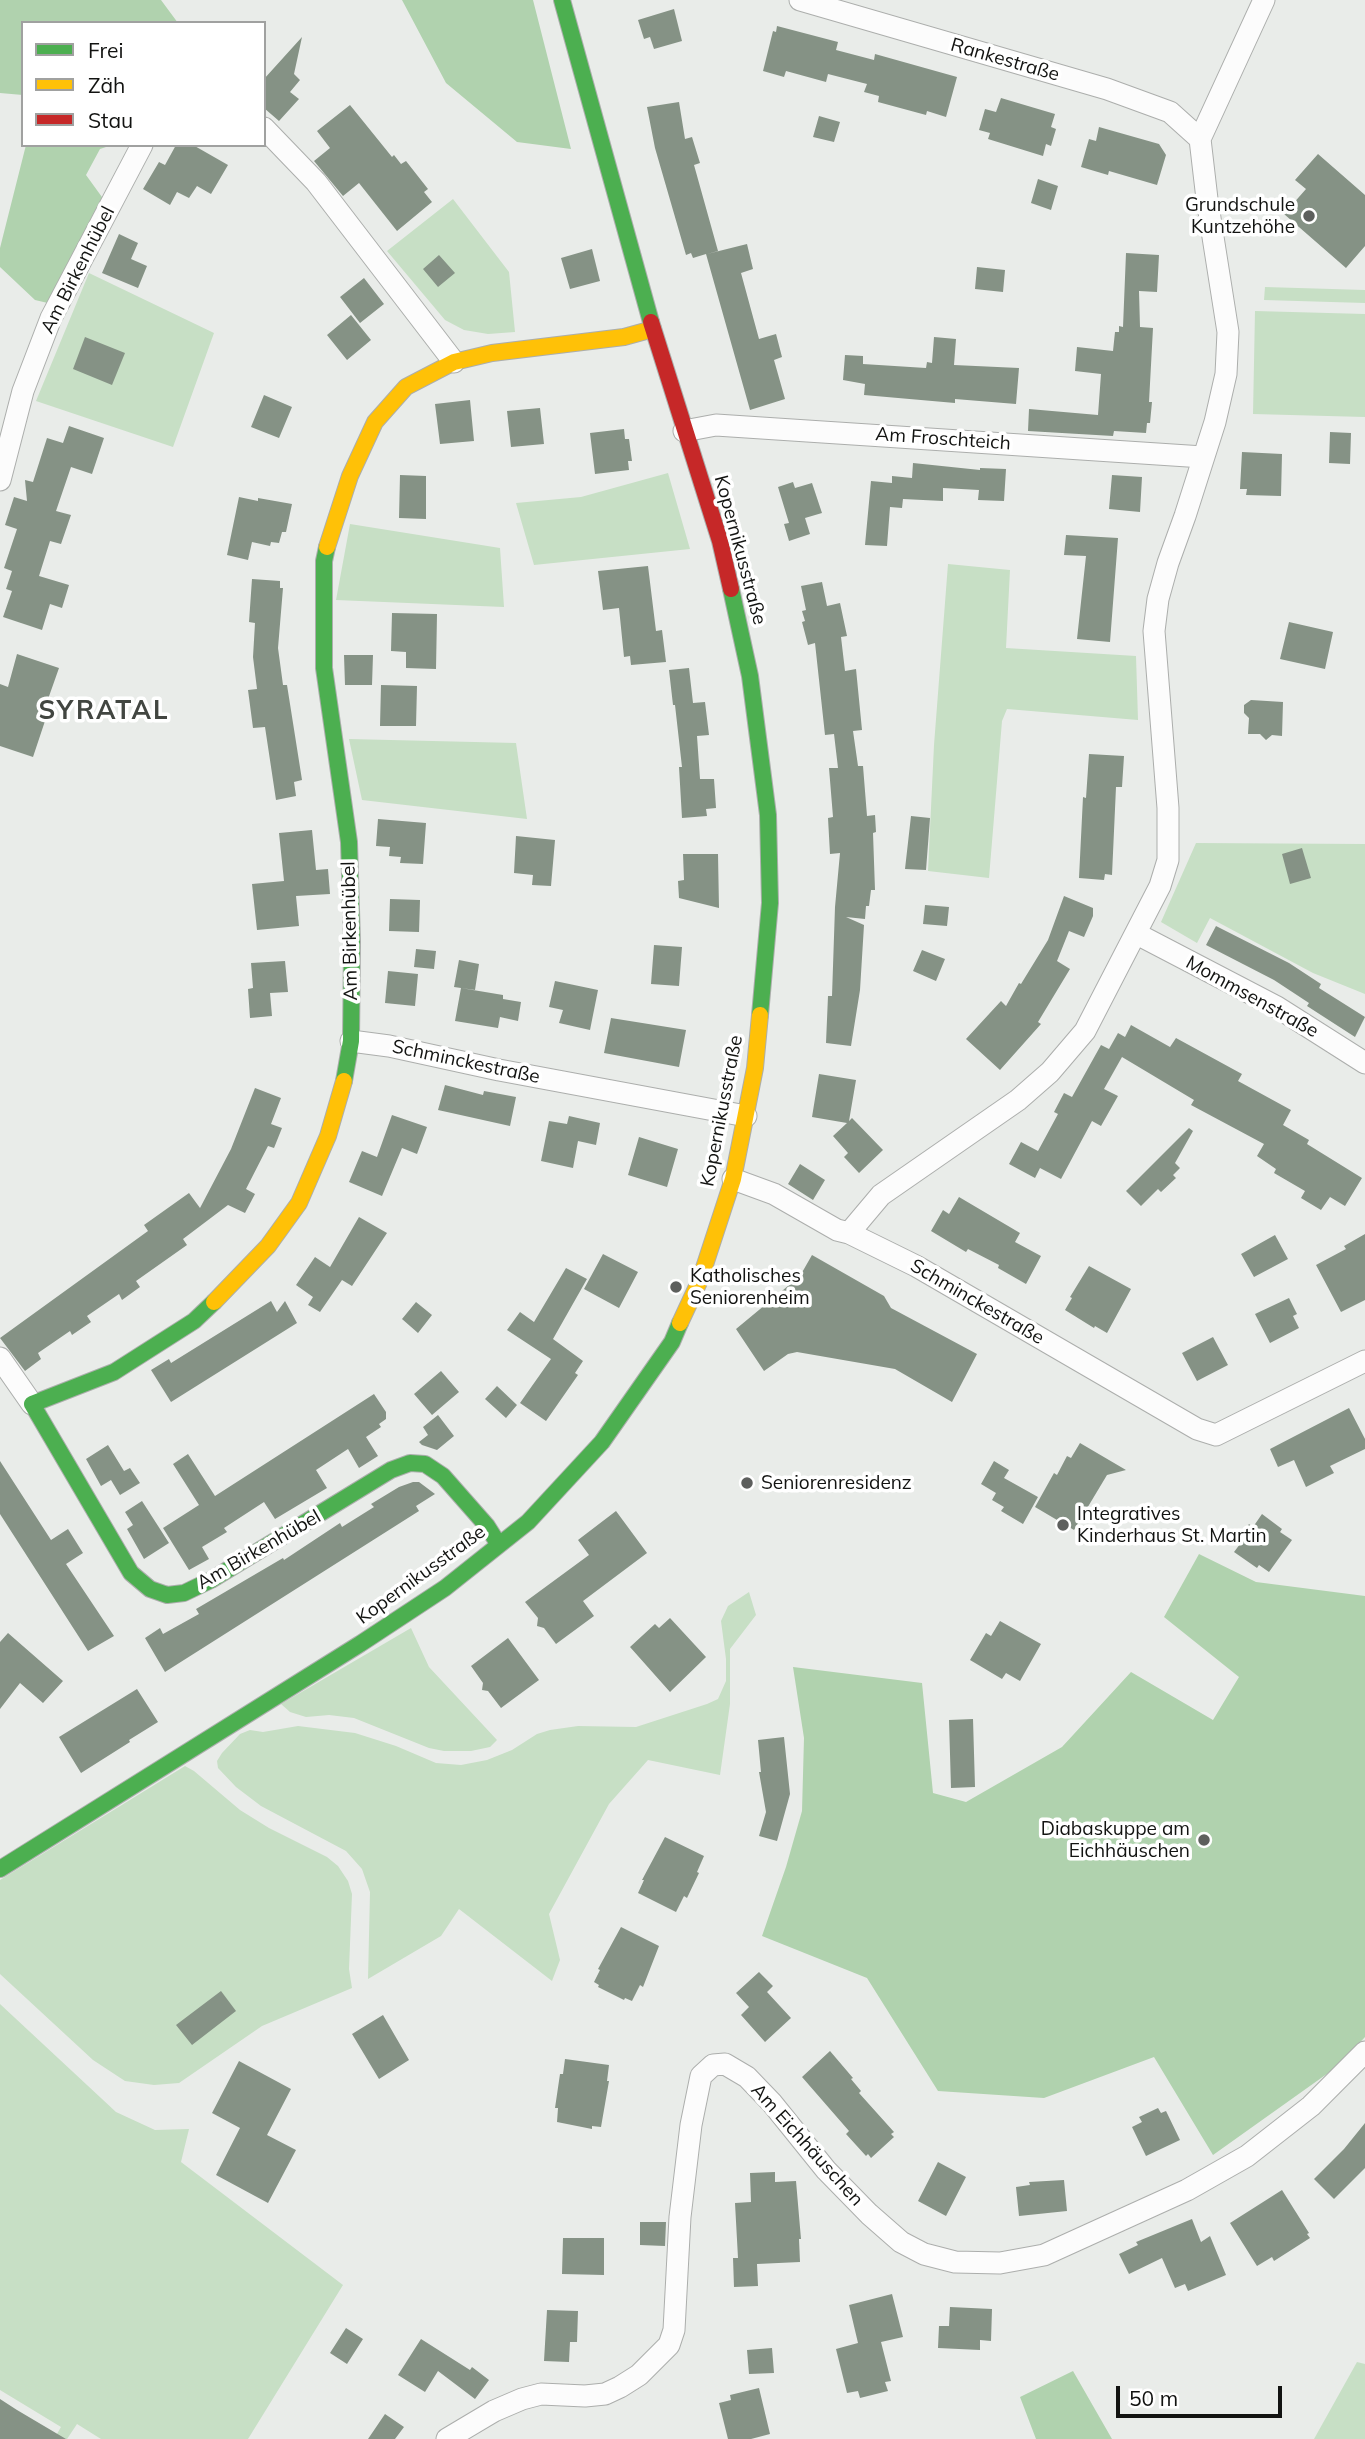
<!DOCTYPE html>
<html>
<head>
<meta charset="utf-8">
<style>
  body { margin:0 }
  #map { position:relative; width:1365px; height:2439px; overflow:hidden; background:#e9ece9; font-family:Mulish,sans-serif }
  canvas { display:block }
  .legend { position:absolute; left:21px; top:21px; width:245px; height:126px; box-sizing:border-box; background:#fff; border:2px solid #a0a1a0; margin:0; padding:9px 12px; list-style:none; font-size:21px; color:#121311 }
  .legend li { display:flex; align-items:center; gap:14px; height:35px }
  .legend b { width:35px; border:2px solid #a0a1a0 }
  .scale { position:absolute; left:1116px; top:2386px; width:166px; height:32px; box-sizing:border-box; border:4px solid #121311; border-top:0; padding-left:9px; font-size:21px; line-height:24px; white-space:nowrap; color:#121311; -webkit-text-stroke:5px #fff; paint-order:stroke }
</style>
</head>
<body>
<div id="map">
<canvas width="1365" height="2439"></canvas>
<ul class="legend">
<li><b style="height:9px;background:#4caf50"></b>Frei</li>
<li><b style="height:9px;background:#ffc107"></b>Zäh</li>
<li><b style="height:9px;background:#c62828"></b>Stau</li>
</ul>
<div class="scale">50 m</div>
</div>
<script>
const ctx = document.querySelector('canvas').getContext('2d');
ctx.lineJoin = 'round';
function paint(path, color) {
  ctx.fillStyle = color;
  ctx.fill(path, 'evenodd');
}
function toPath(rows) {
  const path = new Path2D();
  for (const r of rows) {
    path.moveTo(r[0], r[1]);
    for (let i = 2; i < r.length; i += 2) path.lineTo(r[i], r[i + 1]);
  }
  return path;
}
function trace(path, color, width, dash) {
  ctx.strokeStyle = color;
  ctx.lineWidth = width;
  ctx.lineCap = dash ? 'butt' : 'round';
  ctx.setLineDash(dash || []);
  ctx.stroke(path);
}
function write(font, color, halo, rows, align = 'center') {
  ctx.font = font + ' Mulish,sans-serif';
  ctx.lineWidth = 7;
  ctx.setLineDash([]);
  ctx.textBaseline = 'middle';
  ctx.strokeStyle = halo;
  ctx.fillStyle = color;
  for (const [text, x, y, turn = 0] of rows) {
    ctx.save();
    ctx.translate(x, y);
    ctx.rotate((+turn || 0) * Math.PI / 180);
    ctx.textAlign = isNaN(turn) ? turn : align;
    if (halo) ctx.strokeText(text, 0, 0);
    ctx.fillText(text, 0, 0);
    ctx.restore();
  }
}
paint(toPath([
  [453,199,509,272,515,332,488,334,464,330,445,320,387,251],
  [89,273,214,333,173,447,36,401],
  [1265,287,1365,290,1365,303,1264,300],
  [1255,311,1365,314,1365,417,1253,414],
  [668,473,690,549,534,565,516,503,581,497],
  [350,524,500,548,504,607,336,600],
  [948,564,1010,570,1006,648,1136,656,1138,720,1007,709,1002,721,989,878,928,871,934,745],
  [349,739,516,743,527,819,362,800],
  [1196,843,1365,844,1365,994,1313,973,1210,918,1197,943,1161,922],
  [749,1592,756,1615,730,1649,730,1704,720,1775,648,1760,609,1804,549,1914,560,1960,552,1981,459,1909,441,1936,368,1979,370,1892,362,1869,346,1851,261,1806,236,1787,218,1768,217,1761,222,1753,240,1734,250,1730,263,1732,298,1726,355,1733,396,1746,436,1763,461,1765,487,1760,512,1750,537,1734,550,1730,578,1726,636,1727,707,1704,718,1699,726,1681,726,1659,721,1621,728,1606],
  [411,1628,429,1667,497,1740,490,1747,471,1751,444,1751,429,1748,354,1718,329,1715,306,1717,290,1712,281,1704],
  [185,1766,194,1771,240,1810,269,1828,327,1857,338,1866,348,1881,352,1894,349,1969,352,1988,262,2026,179,2083,154,2085,125,2081,93,2060,0,1974,0,1880],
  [0,2004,116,2112,155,2130,189,2129,181,2162,343,2285,248,2439,101,2439,77,2424,67,2439,54,2439,61,2427,0,2390],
  [1357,2362,1365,2364,1365,2439,1314,2439]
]), '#c7dfc5');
paint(toPath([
  [0,0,161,0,178,23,23,23,23,95,0,93],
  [402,0,533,0,571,149,517,142,446,83],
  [26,145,112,145,100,149,86,175,107,204,52,304,35,300,0,267,0,248],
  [1199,1554,1256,1582,1365,1596,1365,2037,1338,2066,1213,2155,1154,2057,1044,2098,938,2091,867,1978,762,1936,786,1867,802,1811,804,1738,793,1667,922,1683,933,1793,966,1802,1062,1747,1131,1672,1213,1720,1239,1677,1164,1617],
  [1073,2371,1112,2439,1036,2439,1020,2397]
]), '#b0d2ae');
paint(toPath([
  [674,9,682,41,654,49,650,37,644,39,638,20],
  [777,26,838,42,836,50,874,60,875,54,957,77,946,117,927,111,926,115,878,102,879,96,864,92,867,84,828,74,826,82,786,71,784,77,763,71,773,31,776,32],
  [302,37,294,74,300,80,290,92,299,99,279,121,264,108,264,79],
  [1001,98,1055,114,1051,127,1056,129,1051,146,1046,144,1043,156,988,139,990,133,979,130,985,109,996,112],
  [679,102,685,139,692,137,700,163,694,165,718,251,707,254,747,244,753,269,741,273,759,339,776,334,782,357,774,360,785,399,750,410,706,254,693,258,691,253,686,255,655,148,647,107],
  [350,105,392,157,394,155,401,164,406,161,428,189,424,192,432,202,397,231,359,183,343,196,314,161,330,148,317,131],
  [819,116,840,122,834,142,813,137],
  [1099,127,1159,144,1166,155,1157,185,1109,171,1108,175,1081,167,1089,139,1096,141],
  [176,145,193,145,228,165,211,194,197,186,189,198,177,192,170,205,143,189,159,162,165,165],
  [1318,154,1365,195,1365,246,1346,268,1284,214,1306,189,1295,180],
  [1038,179,1058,186,1051,210,1031,203],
  [119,234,138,243,131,259,147,266,138,288,102,273],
  [592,249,600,281,570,289,561,258],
  [1126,253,1159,255,1157,292,1139,291,1140,327,1153,328,1149,402,1152,402,1150,423,1147,423,1146,433,1114,431,1113,436,1028,431,1029,409,1098,415,1101,374,1075,371,1077,347,1113,351,1115,332,1119,332,1119,326,1123,327],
  [439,255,455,273,438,287,423,269],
  [977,267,1005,270,1003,292,975,289],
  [364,278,384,304,360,323,340,297],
  [351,315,371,340,347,360,327,335],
  [85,337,125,353,112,385,73,369],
  [934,337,956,339,954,365,1019,368,1016,404,955,399,955,403,864,395,865,384,843,380,845,355,863,356,863,364,926,368,927,362,932,363],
  [264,395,292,407,279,438,251,427],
  [470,400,474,441,440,444,435,404],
  [540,408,544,444,511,447,507,411],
  [69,426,104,438,92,474,71,467,56,511,71,515,61,544,50,541,39,576,69,585,62,608,50,604,42,630,3,617,12,591,6,589,12,571,4,568,17,529,5,525,14,497,27,501,25,480,33,482,47,438,63,443],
  [624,429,625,439,629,439,632,461,628,461,629,470,595,474,590,433],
  [1330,432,1351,433,1350,464,1329,463],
  [1242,452,1282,454,1281,496,1246,495,1247,489,1240,489],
  [913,463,980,470,980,468,1006,469,1004,501,978,500,979,490,943,488,943,501,903,499,902,508,890,507,887,546,865,545,871,481,892,483,892,476,912,478],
  [400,475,426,476,426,519,399,518],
  [1112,475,1142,477,1140,512,1109,509],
  [793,482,795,488,812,483,822,513,805,518,810,534,789,541,784,524,789,523,778,487],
  [239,497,258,501,258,498,292,504,286,532,282,532,279,543,271,542,270,546,252,542,248,560,227,555],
  [1066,535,1118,538,1110,642,1077,639,1086,556,1064,555],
  [648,566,656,631,662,630,666,662,631,665,630,656,624,657,619,608,603,610,598,571],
  [252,579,280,581,280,588,283,588,278,648,283,685,287,685,302,780,294,782,296,796,276,800,265,727,253,728,248,690,257,689,253,657,255,623,249,622],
  [822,582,827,606,840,603,847,636,841,637,845,671,856,669,862,730,853,731,858,766,863,766,867,816,875,815,876,832,873,833,875,890,871,890,869,906,866,906,865,919,846,917,864,925,860,990,851,1046,826,1043,828,996,832,996,835,907,840,853,830,854,828,818,833,817,829,768,838,768,834,734,825,735,815,643,808,645,802,622,805,621,802,611,806,610,801,586],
  [392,613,437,614,436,669,406,668,406,652,391,651],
  [1289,622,1333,632,1325,669,1280,659],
  [17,654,59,668,41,719,45,721,33,757,0,746,0,684,8,687],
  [344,655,373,655,372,685,345,685],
  [689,668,693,703,705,702,709,735,697,736,700,779,714,779,716,808,706,809,707,816,682,818,679,767,682,767,675,705,673,705,669,670],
  [381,685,417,686,416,726,380,726],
  [1251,700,1283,702,1282,736,1272,735,1266,740,1260,734,1248,734,1249,718,1244,713,1244,705],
  [1089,754,1124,756,1122,787,1116,787,1112,875,1105,874,1104,880,1079,878,1083,797,1086,798],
  [911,816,930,818,926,870,905,869],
  [378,819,426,823,423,864,400,863,401,857,389,856,390,847,376,846],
  [312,830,316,870,328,869,330,894,296,896,299,926,257,930,252,884,284,881,279,833],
  [516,836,555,840,551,886,532,885,533,875,514,873],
  [1302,848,1311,878,1290,884,1282,854],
  [683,854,718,854,719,908,679,898,678,881,684,880],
  [1064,896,1093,908,1093,916,1084,937,1069,931,1057,961,1070,969,1038,1022,1041,1024,1000,1070,966,1039,1001,1001,1006,1006,1019,983,1021,984,1048,940],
  [390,899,420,900,419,932,389,931],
  [925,905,949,907,947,926,923,924],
  [1216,926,1289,963,1321,984,1319,988,1365,1017,1355,1037,1307,1006,1309,1003,1274,980,1206,945],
  [654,945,682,947,679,986,651,984],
  [416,949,436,951,434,969,414,967],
  [922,950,945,959,936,981,913,971],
  [459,960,479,964,475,990,461,988,503,995,503,999,521,1002,518,1021,500,1017,498,1028,455,1021,461,988,454,987],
  [285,961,288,992,270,993,272,1016,250,1018,248,989,253,988,251,963],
  [388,971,418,974,415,1006,385,1003],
  [555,981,598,990,590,1030,559,1023,563,1010,549,1007],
  [611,1018,686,1030,679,1067,604,1053],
  [1131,1025,1170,1047,1176,1038,1242,1074,1238,1081,1291,1110,1283,1125,1309,1140,1307,1144,1362,1178,1345,1206,1330,1197,1321,1210,1301,1198,1305,1191,1274,1173,1276,1169,1257,1156,1264,1144,1191,1105,1194,1100,1122,1057,1104,1089,1118,1096,1101,1126,1092,1121,1061,1179,1040,1168,1035,1178,1009,1164,1021,1142,1038,1151,1058,1114,1054,1112,1064,1093,1072,1097,1101,1045,1109,1049,1118,1033,1125,1037],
  [819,1074,856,1080,849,1121,852,1118,883,1150,859,1173,844,1157,848,1153,833,1136,847,1123,812,1117],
  [445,1085,483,1095,484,1091,516,1097,510,1126,438,1110],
  [255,1088,281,1098,271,1124,282,1128,274,1148,268,1146,246,1189,255,1194,245,1213,228,1205,183,1239,187,1245,136,1281,140,1287,122,1300,119,1294,87,1316,91,1322,72,1335,70,1331,38,1353,41,1359,25,1371,0,1338,148,1231,144,1225,189,1193,200,1208,231,1149],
  [392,1115,427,1127,417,1154,402,1148,382,1196,349,1182,362,1151,377,1157],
  [569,1116,600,1123,596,1145,578,1141,573,1168,541,1161,549,1121,567,1124],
  [1189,1128,1193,1131,1175,1163,1180,1168,1173,1175,1176,1178,1161,1192,1158,1189,1141,1206,1126,1191],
  [639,1137,678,1149,667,1187,628,1175],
  [800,1164,825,1180,813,1200,788,1184],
  [959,1197,1020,1233,1015,1242,1041,1256,1026,1284,998,1268,999,1265,968,1249,966,1252,931,1231,943,1210,949,1214],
  [359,1217,387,1233,352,1286,342,1280,320,1312,308,1305,313,1297,296,1285,315,1257,330,1267],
  [1365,1234,1365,1300,1341,1312,1316,1265,1346,1249,1344,1246],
  [1275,1235,1288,1259,1254,1277,1241,1254],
  [603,1254,638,1272,619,1308,584,1289],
  [812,1255,884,1296,891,1308,977,1354,952,1402,895,1369,797,1352,788,1354,764,1371,736,1329,800,1276],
  [1089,1266,1131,1289,1107,1333,1095,1326,1094,1328,1065,1310,1072,1298,1070,1297],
  [566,1268,587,1279,553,1339,583,1361,575,1373,578,1375,546,1421,520,1403,551,1359,507,1330,520,1312,534,1322],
  [1289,1298,1297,1314,1293,1316,1299,1328,1270,1343,1255,1314],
  [271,1301,277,1312,285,1301,297,1323,171,1402,151,1370,169,1359,171,1363],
  [416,1302,432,1315,418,1333,402,1319],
  [1213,1337,1228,1365,1197,1381,1182,1353],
  [441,1371,459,1392,432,1415,414,1394],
  [497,1386,517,1405,506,1418,485,1399],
  [374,1394,386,1412,386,1419,379,1424,381,1427,366,1437,378,1456,359,1468,348,1449,316,1470,327,1488,275,1519,264,1502,224,1528,227,1532,202,1547,209,1559,189,1570,163,1528,199,1505,173,1464,188,1454,215,1496],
  [1349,1408,1365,1439,1365,1449,1330,1466,1334,1473,1306,1487,1294,1460,1278,1467,1270,1449],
  [438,1415,454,1436,437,1450,422,1445,419,1442,428,1435,423,1427],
  [1080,1443,1126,1470,1107,1475,1074,1530,1035,1507,1054,1473,1057,1475,1067,1456,1071,1458],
  [108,1445,124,1471,130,1468,140,1483,120,1495,111,1480,101,1486,86,1459],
  [0,1461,51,1540,68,1529,83,1553,66,1564,114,1636,88,1651,0,1514],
  [994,1461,1009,1470,1004,1478,1038,1497,1023,1524,1001,1511,1004,1507,992,1500,996,1493,981,1484],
  [413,1482,419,1482,435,1494,416,1506,419,1511,165,1672,145,1638,160,1628,163,1634,199,1614,196,1609,283,1558,284,1560,340,1523,342,1527,374,1507,371,1504,399,1487],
  [142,1501,169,1543,144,1559,127,1529,133,1525,125,1512],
  [616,1511,647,1553,583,1601,594,1616,556,1644,544,1628,537,1626,538,1618,525,1602,589,1555,578,1540],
  [1262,1514,1282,1529,1280,1532,1292,1540,1269,1572,1259,1565,1257,1568,1234,1552,1243,1540,1239,1538,1249,1524,1253,1527],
  [670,1618,706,1657,670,1692,630,1647,655,1624,659,1628],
  [1000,1621,1041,1644,1020,1681,1006,1673,1002,1679,970,1660,986,1633,991,1636],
  [8,1633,63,1681,43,1703,20,1683,0,1709,0,1642],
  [508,1638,539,1680,501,1708,488,1691,482,1690,483,1683,471,1666],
  [137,1689,158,1722,129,1740,130,1742,81,1773,59,1737],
  [973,1719,975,1787,951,1788,949,1720],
  [784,1737,790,1794,777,1841,759,1836,766,1812,759,1772,761,1772,758,1740],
  [665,1837,704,1856,697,1872,699,1873,687,1898,684,1896,676,1912,638,1893,644,1880,642,1880],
  [621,1927,659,1946,643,1987,640,1985,632,2001,625,1998,624,2000,598,1987,599,1985,594,1982,600,1970,598,1969],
  [759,1972,773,1986,767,1992,791,2018,765,2042,741,2015,749,2007,736,1993],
  [221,1991,236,2011,192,2045,176,2025],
  [383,2015,409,2060,379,2079,352,2034],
  [830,2051,853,2078,851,2079,861,2091,859,2093,894,2132,891,2134,894,2137,871,2158,868,2154,866,2156,846,2134,849,2131,802,2077],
  [565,2059,609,2065,607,2081,609,2081,601,2127,592,2126,592,2129,557,2122,558,2108,555,2108,560,2074,563,2074],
  [239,2061,291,2089,267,2135,296,2150,268,2203,216,2175,240,2128,212,2113],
  [1158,2108,1161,2113,1166,2111,1180,2140,1146,2156,1132,2127,1142,2122,1139,2117],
  [1365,2123,1365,2168,1334,2199,1314,2179,1344,2149],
  [938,2162,966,2177,946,2216,918,2201],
  [775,2172,775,2182,796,2181,801,2239,799,2239,800,2262,757,2264,758,2286,734,2287,733,2258,738,2258,735,2203,751,2202,750,2173],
  [1064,2180,1067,2211,1019,2216,1016,2187,1030,2185,1029,2182],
  [1282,2190,1309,2233,1307,2234,1310,2238,1274,2261,1272,2257,1257,2266,1230,2223],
  [1192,2219,1201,2242,1210,2236,1226,2275,1188,2291,1185,2284,1175,2288,1162,2258,1129,2274,1119,2254,1138,2245,1136,2242],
  [640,2222,666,2222,665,2246,640,2245],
  [563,2238,604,2238,604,2275,562,2274],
  [892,2294,903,2337,881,2342,891,2381,885,2382,888,2391,860,2398,858,2391,847,2393,836,2349,858,2343,849,2305],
  [950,2307,992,2309,991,2341,980,2340,980,2350,938,2348,939,2326,949,2326],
  [547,2310,578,2311,577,2342,570,2342,569,2362,544,2361],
  [346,2328,363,2339,347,2364,330,2353],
  [421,2339,470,2370,472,2367,489,2380,475,2399,438,2371,425,2392,398,2375],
  [772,2348,774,2373,749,2374,747,2350],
  [759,2388,770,2434,751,2439,728,2439,719,2403,731,2400,730,2395],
  [0,2399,17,2410,66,2439,0,2439],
  [385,2414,404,2427,395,2439,368,2439]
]), '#859285');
const street = toPath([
  [800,0,1107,89,1170,112,1200,139],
  [264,128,316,182,454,362],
  [684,431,716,425,1203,457],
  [0,480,23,391,51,318,142,145],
  [1137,934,1277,1007,1365,1063],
  [351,1041,389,1046,499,1070,746,1116],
  [733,1179,774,1194,837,1230,849,1233,916,1266,1197,1429,1216,1435,1365,1361],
  [849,1233,881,1195,1018,1100,1050,1072,1085,1031,1160,886,1168,860,1168,808,1154,631,1158,599,1168,563,1185,516,1215,422,1226,374,1228,332,1207,199,1200,139,1264,0],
  [0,1358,32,1404],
  [447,2439,494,2411,522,2399,541,2394,585,2396,605,2394,620,2387,639,2375,669,2345,674,2330,680,2217,691,2125,701,2076,713,2065,725,2064,747,2077,772,2103,826,2170,869,2214,901,2242,924,2254,955,2262,1000,2263,1044,2255,1187,2190,1247,2156,1311,2106,1365,2052]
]);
const fast = toPath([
  [562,0,651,322],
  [327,547,324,561,324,668,349,842,352,942,351,1041,344,1081],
  [731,589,750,676,768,815,770,903,760,1015],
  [214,1302,194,1321,114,1372,32,1404,131,1573,150,1589,167,1595,184,1593,211,1580,391,1470,410,1463,425,1464,443,1476,487,1526,499,1545],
  [0,1869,360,1644,445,1588,528,1522,602,1442,672,1342,680,1323]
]);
const slow = toPath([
  [327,547,350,476,375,422,406,387,454,362,492,353,624,337,653,329],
  [214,1302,268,1246,299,1203,328,1136,344,1081],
  [680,1323,700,1280,733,1179,755,1068,760,1015]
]);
const jam = toPath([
  [651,322,720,541,731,589]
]);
trace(street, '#acaeac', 23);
trace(fast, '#acaeac', 18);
trace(slow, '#acaeac', 18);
trace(jam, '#acaeac', 18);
trace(street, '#fcfcfc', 21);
trace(fast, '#4caf50', 16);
trace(slow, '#ffc107', 16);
trace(jam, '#c62828', 16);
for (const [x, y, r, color] of [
  [1309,216,7,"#5d5f5d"],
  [676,1287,7,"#5d5f5d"],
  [747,1483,7,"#5d5f5d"],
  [1063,1525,7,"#5d5f5d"],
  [1204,1840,7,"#5d5f5d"]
]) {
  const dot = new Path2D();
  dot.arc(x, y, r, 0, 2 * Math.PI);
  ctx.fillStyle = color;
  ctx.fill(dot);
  trace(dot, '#fff', 2.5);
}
write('19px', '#121311', '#fff', [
  ["Rankestraße",1005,60,16],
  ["Am Birkenhübel",78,270,-63],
  ["Am Froschteich",943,439,4],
  ["Kopernikusstraße",740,550,75],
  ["Am Birkenhübel",350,931,-91],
  ["Mommsenstraße",1252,997,29],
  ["Schminckestraße",466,1062,12],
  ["Kopernikusstraße",722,1111,-79],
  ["Schminckestraße",977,1302,30],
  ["Am Birkenhübel",259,1550,-30],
  ["Kopernikusstraße",421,1575,-36],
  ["Am Eichhäuschen",807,2145,48]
]);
write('19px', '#121311', '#fff', [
  ["Grundschule",1295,205,"right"],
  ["Kuntzehöhe",1295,227,"right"],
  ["Katholisches",690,1276],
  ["Seniorenheim",690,1298],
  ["Seniorenresidenz",761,1483],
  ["Integratives",1077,1514],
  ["Kinderhaus St. Martin",1077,1536],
  ["Diabaskuppe am",1190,1829,"right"],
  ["Eichhäuschen",1190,1851,"right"]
], 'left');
ctx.letterSpacing = '2px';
write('bold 26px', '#424641', '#fff', [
  ["SYRATAL",104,711]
]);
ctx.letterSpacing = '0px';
</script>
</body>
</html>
